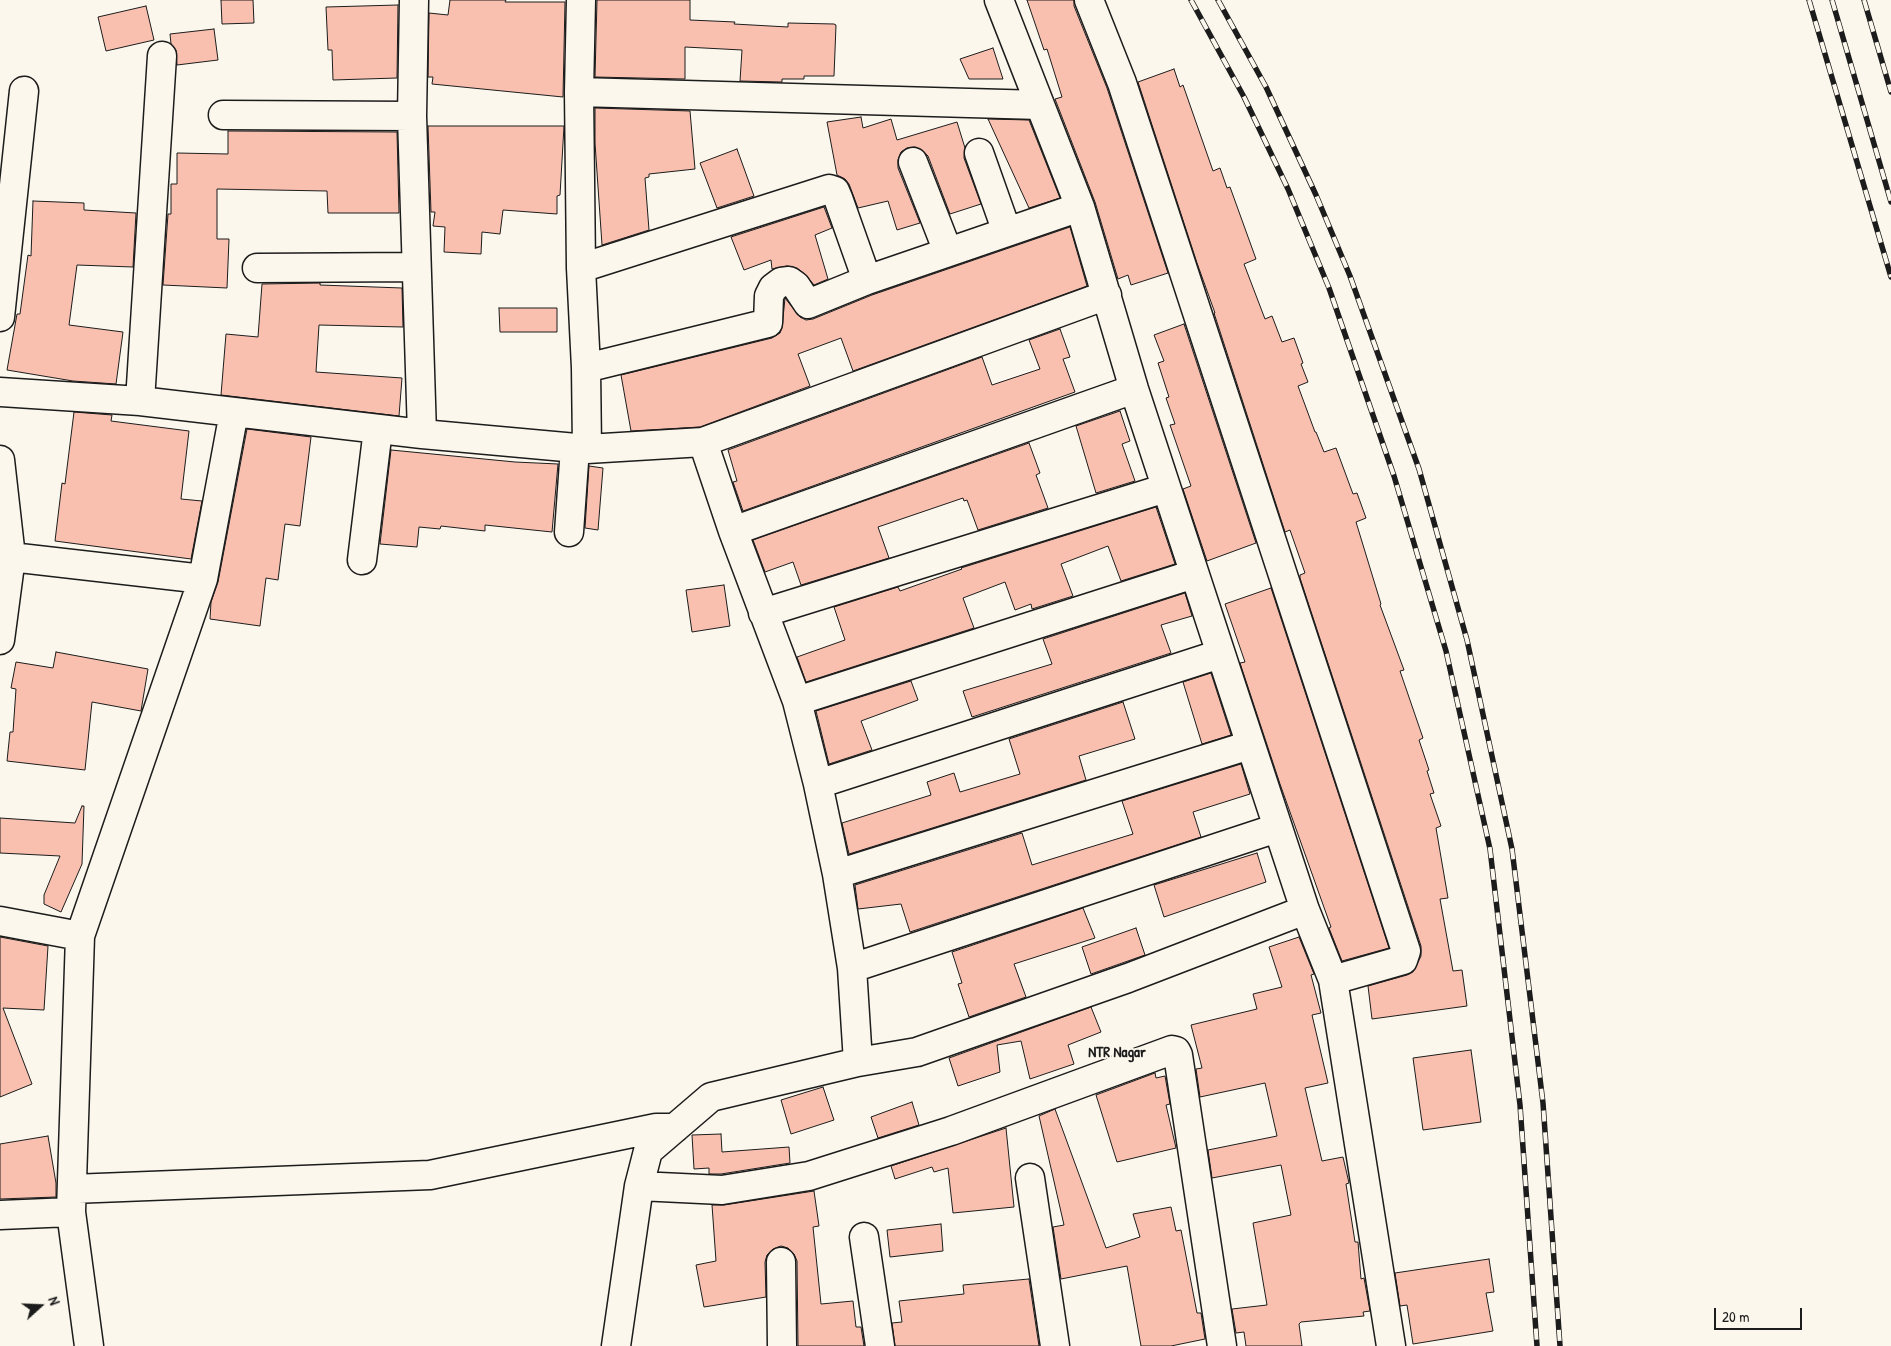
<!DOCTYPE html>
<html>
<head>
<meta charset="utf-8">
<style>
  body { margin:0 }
  #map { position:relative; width:1891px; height:1346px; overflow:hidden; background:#fbf7ec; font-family:"Patrick Hand",sans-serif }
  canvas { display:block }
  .north { position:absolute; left:15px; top:1281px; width:50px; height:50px; -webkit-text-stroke:4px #fbf7ec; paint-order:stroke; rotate:70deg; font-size:14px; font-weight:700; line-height:20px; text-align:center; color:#1c1c1c }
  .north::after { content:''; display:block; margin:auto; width:18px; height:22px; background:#1c1c1c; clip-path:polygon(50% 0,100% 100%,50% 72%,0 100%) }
  .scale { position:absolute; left:1714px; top:1308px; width:88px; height:22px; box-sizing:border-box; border:2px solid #1c1c1c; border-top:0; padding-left:6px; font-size:15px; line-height:18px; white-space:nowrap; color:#1c1c1c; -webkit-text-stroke:4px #fbf7ec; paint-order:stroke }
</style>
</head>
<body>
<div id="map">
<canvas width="1891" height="1346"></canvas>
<div class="north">N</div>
<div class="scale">20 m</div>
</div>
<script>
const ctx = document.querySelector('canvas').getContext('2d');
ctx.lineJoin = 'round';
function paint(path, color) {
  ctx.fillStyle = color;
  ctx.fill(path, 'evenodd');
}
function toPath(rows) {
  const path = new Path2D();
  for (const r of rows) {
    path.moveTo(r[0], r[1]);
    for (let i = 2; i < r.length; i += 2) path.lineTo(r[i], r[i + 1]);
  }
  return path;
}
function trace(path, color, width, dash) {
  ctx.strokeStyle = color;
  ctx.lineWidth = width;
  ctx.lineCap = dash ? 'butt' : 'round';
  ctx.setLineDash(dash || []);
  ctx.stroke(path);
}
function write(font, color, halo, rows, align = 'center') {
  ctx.font = font + ' "Patrick Hand",sans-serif';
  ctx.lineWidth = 4;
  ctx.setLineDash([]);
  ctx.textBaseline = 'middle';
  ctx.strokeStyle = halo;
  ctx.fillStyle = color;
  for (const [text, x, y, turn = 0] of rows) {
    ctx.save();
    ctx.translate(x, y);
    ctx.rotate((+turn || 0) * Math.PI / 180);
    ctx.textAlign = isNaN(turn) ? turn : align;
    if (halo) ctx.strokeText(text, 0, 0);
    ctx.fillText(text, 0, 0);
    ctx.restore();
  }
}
const building = toPath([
  [221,0,253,0,254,23,222,24,221,0],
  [450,0,506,0,505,2,565,2,563,97,432,84,433,77,428,77,429,13,448,15,450,0],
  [597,0,690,0,690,20,735,22,734,24,788,27,788,23,834,24,836,25,834,76,804,76,804,79,782,79,782,82,740,81,742,50,685,47,685,79,595,77,597,0],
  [1027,0,1074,0,1074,6,1107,88,1168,273,1131,285,1128,275,1118,279,1095,202,1055,99,1062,97,1047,49,1044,50,1027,0],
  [398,5,397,78,333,80,332,50,328,50,326,7,398,5],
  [146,6,154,40,106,51,98,17,146,6],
  [214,29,218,60,177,65,176,50,171,44,170,34,214,29],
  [993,48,1003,79,969,79,960,59,993,48],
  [1174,69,1180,87,1183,85,1213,171,1220,168,1227,188,1230,187,1256,259,1244,264,1265,319,1272,316,1282,342,1294,338,1303,363,1301,364,1308,382,1298,386,1315,432,1316,432,1324,452,1336,448,1353,494,1357,493,1366,518,1356,522,1381,604,1380,605,1404,670,1400,671,1423,738,1419,740,1429,770,1427,771,1434,793,1430,794,1441,826,1436,828,1448,898,1440,899,1453,971,1462,970,1467,1006,1372,1019,1368,986,1407,975,1413,972,1421,956,1421,946,1300,578,1300,575,1305,573,1290,530,1285,532,1214,313,1215,313,1197,263,1138,82,1174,69],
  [595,108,690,111,695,169,649,174,649,177,645,178,649,230,602,245,595,143,595,108],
  [861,117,863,128,891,119,897,140,957,122,965,148,964,158,981,204,950,214,928,156,922,150,915,147,907,148,901,152,898,160,898,168,920,223,897,230,888,201,858,208,849,184,845,179,837,175,827,122,861,117],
  [988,119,1029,120,1060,198,1029,208,988,119],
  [428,126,564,126,560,195,557,196,557,214,503,210,500,234,482,232,481,254,444,252,445,227,433,226,435,212,431,212,428,126],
  [228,131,397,132,399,213,328,213,327,191,217,189,217,239,229,239,227,288,163,285,168,214,171,214,171,184,177,184,177,153,228,154,228,131],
  [737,149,754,196,717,208,700,163,737,149],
  [33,201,84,203,84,210,136,213,133,267,77,265,69,325,123,332,116,384,73,381,7,370,17,314,20,314,28,255,31,256,33,201],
  [824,207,832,228,815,235,828,279,814,285,805,274,797,268,787,266,772,269,771,260,744,270,731,237,824,207],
  [1070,227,1087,286,853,371,841,338,798,354,810,386,700,427,631,431,621,375,772,338,780,333,782,328,785,298,800,317,806,320,813,319,872,295,1070,227],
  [320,283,320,285,402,288,403,327,319,325,316,372,402,378,399,416,221,395,226,334,258,337,262,284,320,283],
  [499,308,557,308,557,332,500,332,499,308],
  [1184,324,1256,543,1207,561,1183,489,1191,486,1170,425,1175,424,1166,398,1169,397,1158,363,1164,361,1154,335,1184,324],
  [1060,329,1070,357,1063,359,1075,392,743,511,733,482,737,481,728,450,982,357,992,385,1040,369,1029,340,1060,329],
  [1120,411,1130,441,1122,444,1135,481,1096,493,1076,426,1120,411],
  [74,412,112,415,111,421,189,431,181,499,202,501,191,559,55,541,62,483,65,484,74,412],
  [247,429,311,437,300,526,285,524,278,580,266,578,260,626,210,619,211,602,218,582,247,429],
  [1029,443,1040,473,1036,475,1048,508,978,530,967,500,964,501,963,498,878,527,889,558,801,585,793,562,765,572,753,540,1029,443],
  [391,450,515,462,558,464,552,532,485,525,485,531,441,526,440,529,419,527,417,547,380,544,391,450],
  [589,466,603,468,598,530,585,528,589,466],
  [1156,507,1175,564,1121,581,1108,546,1061,564,1073,596,1032,609,1031,604,1015,610,1005,582,963,598,974,628,806,682,797,657,845,640,834,607,898,587,900,591,962,569,961,568,1156,507],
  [724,585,730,626,692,632,686,590,724,585],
  [1271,588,1389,948,1342,961,1329,928,1331,927,1280,784,1240,663,1245,662,1225,604,1271,588],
  [1185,593,1192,616,1161,625,1171,653,972,717,963,691,1052,664,1043,639,1185,593],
  [56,652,148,669,141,711,92,702,85,770,7,761,10,732,13,732,16,689,11,688,16,662,53,668,56,652],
  [1211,673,1231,735,1202,744,1183,682,1211,673],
  [911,681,918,700,861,721,872,750,829,764,816,711,911,681],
  [1123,702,1135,739,1079,756,1086,780,849,854,842,823,931,795,927,782,954,773,960,792,1020,774,1009,739,1123,702],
  [1241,764,1250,794,1193,812,1201,837,910,932,901,904,858,909,855,885,1022,833,1032,865,1133,834,1122,801,1241,764],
  [82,806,84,806,82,864,61,912,44,904,44,895,60,856,0,853,0,818,75,823,82,806],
  [1257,853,1266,882,1164,917,1154,885,1257,853],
  [1083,908,1095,938,1014,964,1026,997,969,1017,958,984,962,983,952,952,1083,908],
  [1136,928,1145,955,1091,974,1082,947,1136,928],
  [0,937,48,946,44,1010,3,1008,32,1084,0,1097,0,937],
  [1299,937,1314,974,1311,975,1321,1013,1312,1015,1328,1083,1305,1088,1322,1161,1343,1157,1349,1183,1346,1184,1355,1242,1358,1242,1361,1279,1364,1278,1370,1311,1363,1312,1364,1316,1301,1322,1299,1324,1302,1346,1246,1346,1244,1332,1236,1333,1232,1309,1267,1305,1253,1223,1291,1215,1281,1165,1212,1178,1208,1150,1277,1136,1265,1083,1200,1097,1196,1069,1202,1068,1191,1025,1257,1009,1253,994,1282,987,1269,947,1299,937],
  [1091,1007,1101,1032,1068,1045,1074,1064,1030,1079,1021,1041,997,1045,1000,1072,958,1086,949,1058,1091,1007],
  [1471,1050,1481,1122,1423,1130,1413,1058,1471,1050],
  [1155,1073,1156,1078,1165,1076,1170,1104,1166,1105,1176,1148,1117,1162,1096,1095,1155,1073],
  [823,1087,834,1120,791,1134,781,1100,823,1087],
  [912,1102,919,1125,878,1138,871,1117,912,1102],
  [1055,1109,1106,1248,1140,1237,1133,1214,1171,1207,1176,1231,1181,1230,1197,1313,1201,1313,1205,1339,1171,1346,1141,1346,1127,1266,1061,1279,1053,1227,1064,1225,1039,1116,1055,1109],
  [1006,1128,1014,1207,953,1213,948,1168,934,1172,932,1167,895,1179,891,1166,1006,1128],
  [721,1134,722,1152,789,1147,790,1163,721,1174,709,1174,709,1168,694,1169,692,1135,721,1134],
  [48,1136,56,1183,56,1197,0,1199,0,1144,48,1136],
  [814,1191,819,1226,813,1227,821,1304,853,1301,856,1327,861,1327,864,1346,798,1346,797,1261,794,1254,788,1248,781,1246,773,1249,767,1255,765,1262,766,1297,704,1307,696,1265,716,1261,712,1205,724,1205,814,1191],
  [941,1224,943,1251,890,1257,887,1230,941,1224],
  [1489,1259,1494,1292,1486,1293,1493,1331,1413,1344,1407,1305,1400,1306,1395,1273,1489,1259],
  [1029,1279,1039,1346,895,1346,892,1323,902,1322,899,1301,964,1294,963,1285,1029,1279]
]);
paint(building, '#f9c0b0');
trace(building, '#1c1c1c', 1);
const minor = toPath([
  [414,0,412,116,422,434],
  [581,0,579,92,581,268,586,368,587,449],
  [999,0,1080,207,1134,389,1305,910,1333,980,1391,1346],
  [1089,0,1122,83,1406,951,1403,960,1333,980],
  [579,92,1040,105],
  [223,115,412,116],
  [979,153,1007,232],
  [913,162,948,252],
  [257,268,416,267],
  [581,268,829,189,835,191,838,198,867,280],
  [0,317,24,91],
  [586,368,768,323,769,296,773,288,781,282,789,281,796,286,808,304,867,280,1080,207],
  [0,392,140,401,422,434,587,449,703,442,1107,295],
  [140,401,162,56],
  [703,442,733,531,797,701,818,784,837,874,852,968,858,1062],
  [0,460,11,557,0,640],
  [733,531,1134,389],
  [569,532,575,448],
  [11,557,203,579,80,936,71,1212,89,1346],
  [362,560,378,429],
  [203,579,234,412],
  [763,613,1166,488],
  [797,701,1194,574],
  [818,784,1220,654],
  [837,874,1250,745],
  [0,921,80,936],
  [852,968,1277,828],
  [1030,1178,1055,1346],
  [639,1186,722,1190,809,1176,951,1131,1172,1050,1176,1051,1178,1055,1222,1346],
  [72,1189,430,1175,656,1128,675,1128],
  [0,1215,71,1212],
  [864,1237,880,1346],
  [781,1262,782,1346],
  [616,1346,639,1186,648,1151,711,1097,858,1062,917,1052,1128,978,1305,910]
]);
trace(minor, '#1c1c1c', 31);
trace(minor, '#fbf7ec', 28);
const rail = toPath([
  [1191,0,1244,97,1288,189,1329,288,1394,476,1446,651,1490,849,1520,1105,1537,1346],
  [1218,0,1266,87,1316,195,1350,276,1419,469,1467,640,1512,849,1543,1103,1560,1346],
  [1809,0,1891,277],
  [1832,0,1891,202],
  [1864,0,1891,92]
]);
trace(rail, '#1c1c1c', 5.5);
trace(rail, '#fbf7ec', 4, [11]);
write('bold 15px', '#1c1c1c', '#fbf7ec', [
  ["NTR Nagar",1117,1053]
]);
</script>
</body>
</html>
